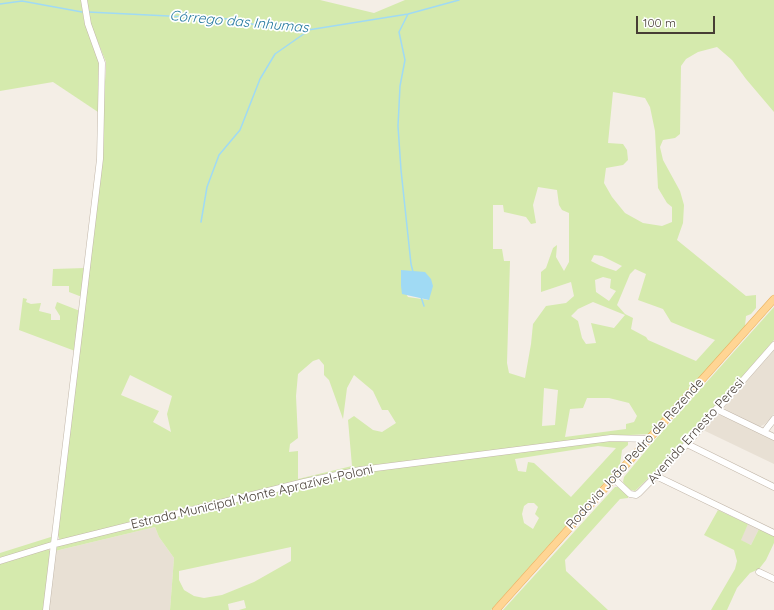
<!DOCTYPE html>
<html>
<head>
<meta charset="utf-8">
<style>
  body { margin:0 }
  #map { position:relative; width:774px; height:610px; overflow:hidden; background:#f4eee6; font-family:Quicksand,sans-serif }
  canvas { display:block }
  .scale { position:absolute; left:636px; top:16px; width:79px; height:18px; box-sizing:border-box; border:2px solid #473e35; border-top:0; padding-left:5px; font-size:12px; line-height:14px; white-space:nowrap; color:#473e35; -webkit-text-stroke:3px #fff; paint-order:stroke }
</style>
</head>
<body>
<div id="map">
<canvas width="774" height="610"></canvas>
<div class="scale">100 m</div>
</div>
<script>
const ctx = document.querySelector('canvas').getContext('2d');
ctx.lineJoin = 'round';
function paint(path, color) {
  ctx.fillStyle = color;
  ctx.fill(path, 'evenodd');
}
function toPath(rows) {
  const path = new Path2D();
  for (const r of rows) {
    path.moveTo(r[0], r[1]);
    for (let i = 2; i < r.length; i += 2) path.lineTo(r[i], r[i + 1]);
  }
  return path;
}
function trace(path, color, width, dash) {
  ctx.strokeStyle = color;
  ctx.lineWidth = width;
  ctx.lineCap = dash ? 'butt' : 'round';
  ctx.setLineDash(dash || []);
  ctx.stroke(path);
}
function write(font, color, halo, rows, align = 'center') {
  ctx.font = font + ' Quicksand,sans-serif';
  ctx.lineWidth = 3.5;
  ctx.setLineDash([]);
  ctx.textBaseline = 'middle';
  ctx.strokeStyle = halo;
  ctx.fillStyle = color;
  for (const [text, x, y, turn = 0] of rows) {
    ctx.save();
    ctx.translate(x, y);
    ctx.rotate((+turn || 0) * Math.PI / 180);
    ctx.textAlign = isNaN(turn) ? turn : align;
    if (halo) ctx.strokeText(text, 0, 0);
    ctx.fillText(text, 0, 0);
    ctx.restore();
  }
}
paint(toPath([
  [774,350,774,414,765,424,759,427,725,411,724,407],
  [721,415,774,440,774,464,701,429,715,416],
  [748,524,759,529,751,545,740,540],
  [155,527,159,537,174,558,170,610,47,610,55,551]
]), '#e8e0d4');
paint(toPath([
  [0,0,83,0,84,20,99,57,98,112,53,82,0,91],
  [87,0,320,0,374,13,405,0,774,0,774,112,746,79,732,60,717,47,698,52,686,59,681,66,680,134,675,138,663,140,660,147,663,160,680,191,684,205,683,223,677,240,746,296,756,295,756,308,751,314,746,316,745,326,650,434,611,436,359,468,60,541,58,535,78,366,106,71,106,62,90,23],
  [613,92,645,98,650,107,655,131,658,188,667,203,672,207,672,222,662,226,643,223,625,213,612,197,604,183,606,168,623,165,628,160,627,150,623,144,608,143],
  [538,187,557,190,559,205,562,210,569,213,569,262,564,271,556,257,557,245,553,248,546,268,541,272,541,292,571,282,574,296,566,303,546,306,533,324,531,344,525,378,509,373,507,363,510,261,504,261,502,249,493,249,493,205,503,205,504,212,526,217,531,224,536,223,533,205],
  [594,255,602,256,622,266,616,271,601,266,591,261],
  [635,269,646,274,638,300,663,309,671,322,715,340,696,361,648,340,646,337,631,329,633,318,625,314,617,305,630,274],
  [402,270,429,300,408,297,401,286],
  [603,277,611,279,610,288,616,291,609,301,596,292,595,280],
  [593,302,625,315,614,328,591,323,596,343,586,344,582,338,578,321,571,316,578,309],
  [319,359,324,365,324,375,329,380,343,419,347,388,354,375,373,391,382,410,388,410,396,423,382,432,373,430,354,416,348,420,352,466,298,479,298,451,289,452,290,444,298,438,296,396,298,374,313,361],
  [130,375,172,396,167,414,171,432,153,422,159,411,121,395],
  [544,388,558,390,555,425,542,426],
  [587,398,609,398,629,403,637,416,634,422,626,424,626,429,565,437,570,409,583,408],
  [85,268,82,297,69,292,69,286,52,286,53,269],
  [23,298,27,299,26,302,31,304,41,303,39,311,51,314,51,320,60,320,60,316,55,308,57,302,80,311,75,351,19,330],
  [774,307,774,340,686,442,635,491,628,489,623,482,624,477,653,442],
  [611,439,628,439,628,445,622,450,620,465,491,610,239,610,246,608,244,600,228,604,229,610,170,610,174,558,159,537,155,527,55,551,56,546,59,545,360,471],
  [598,446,616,448,571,497,534,463,528,462,526,472,518,471,515,459],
  [528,503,534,503,538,507,535,514,539,518,533,529,524,523,522,514,524,506],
  [291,547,291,561,254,582,222,595,204,598,194,596,184,590,179,580,179,571],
  [615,487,619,487,629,495,628,498,620,499,565,560,566,571,608,610,503,610],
  [718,510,748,524,741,540,751,545,759,529,774,536,774,543,766,560,759,569,750,573,737,588,727,610,711,610,735,569,737,561,734,550,704,535],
  [54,536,54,542,0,559,0,553],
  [48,549,51,552,43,610,0,610,0,564]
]), '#d5eaad');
paint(toPath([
  [401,270,425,272,431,279,433,286,429,300,402,294,401,286]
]), '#a0daf4');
trace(toPath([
  [0,4,22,1,82,12],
  [88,12,229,19,270,28,308,30,408,14,459,0],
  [408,14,399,32,405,60,400,86,398,126,401,170,411,264,413,272],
  [201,222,207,187,219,155,240,130,260,79,275,54,308,31],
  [421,297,424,306]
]), '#a0daf4', 1.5);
const minor = toPath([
  [716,409,774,437],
  [764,432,774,419],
  [687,444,774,487],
  [656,476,774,533],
  [613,478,630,494,636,495,639,493,687,444,774,345],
  [0,561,55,544,304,482,360,470,611,438,650,439],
  [759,572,774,579],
  [46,610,100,159,102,63,88,24,84,0]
]);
const major = toPath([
  [496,610,774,299]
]);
trace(minor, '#c3b8ab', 7);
trace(major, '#e9b15f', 8);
trace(minor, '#fff', 6);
trace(major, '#ffd594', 7);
write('13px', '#473e35', '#fff', [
  ["Avenida Ernesto Peresi",696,431,-48],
  ["Rodovia João Pedro de Rezende",635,454,-48],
  ["Estrada Municipal Monte Aprazível-Poloni",252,497,-13]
]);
write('italic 14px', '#25799f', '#fff', [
  ["Córrego das Inhumas",239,22,5]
]);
</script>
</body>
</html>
